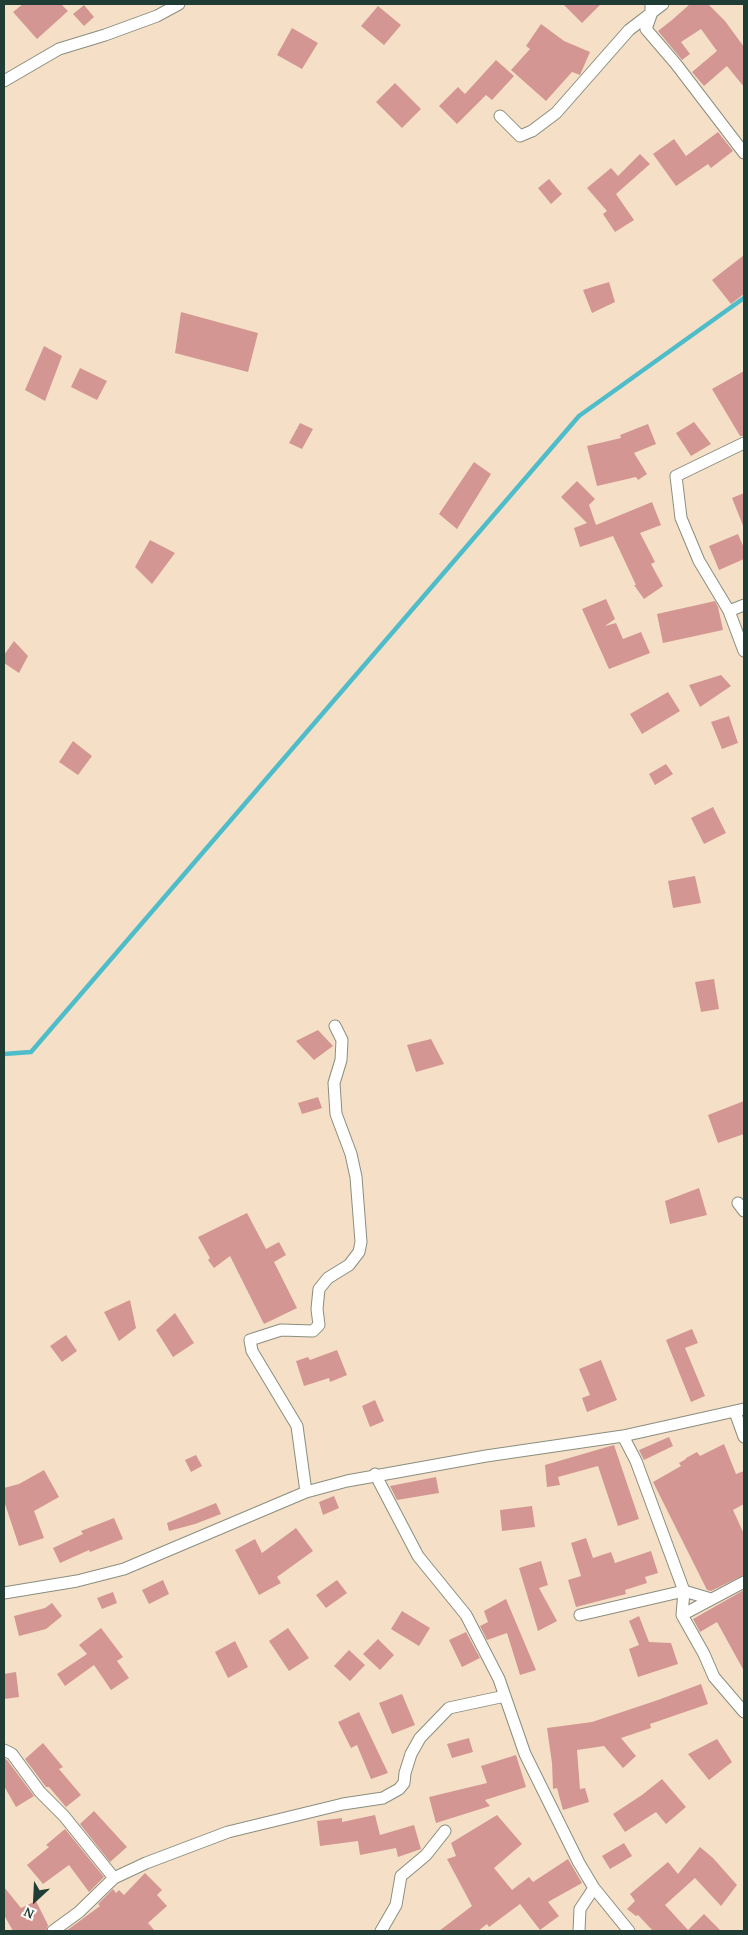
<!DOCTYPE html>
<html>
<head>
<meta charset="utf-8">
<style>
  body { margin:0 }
  #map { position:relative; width:748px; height:1935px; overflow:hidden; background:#f5e0c7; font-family:"Gentium Book Plus",serif }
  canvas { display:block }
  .frame { position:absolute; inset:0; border:5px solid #1f3d34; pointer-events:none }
  .north { position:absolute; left:10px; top:1875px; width:50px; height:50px; -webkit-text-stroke:4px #fdfcf7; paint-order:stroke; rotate:205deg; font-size:14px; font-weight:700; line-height:20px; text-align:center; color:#1f3d34 }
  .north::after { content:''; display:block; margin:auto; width:18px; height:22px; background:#1f3d34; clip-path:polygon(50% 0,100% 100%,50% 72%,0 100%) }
</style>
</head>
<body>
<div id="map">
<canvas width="748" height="1935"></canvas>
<div class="frame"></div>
<div class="north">N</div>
</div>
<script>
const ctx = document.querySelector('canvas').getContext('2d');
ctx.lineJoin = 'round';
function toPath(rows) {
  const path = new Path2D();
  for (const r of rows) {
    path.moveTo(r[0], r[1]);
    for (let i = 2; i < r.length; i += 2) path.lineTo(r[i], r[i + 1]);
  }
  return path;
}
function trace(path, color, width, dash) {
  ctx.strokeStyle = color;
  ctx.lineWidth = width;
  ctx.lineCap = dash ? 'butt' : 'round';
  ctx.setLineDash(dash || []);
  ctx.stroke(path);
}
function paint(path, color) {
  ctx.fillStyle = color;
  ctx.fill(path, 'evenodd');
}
trace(toPath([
  [4,1054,31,1052,579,416,744,298]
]), '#4fbcca', 4.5);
paint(toPath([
  [23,4,61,4,68,11,37,39,13,12],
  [563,4,601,4,582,23],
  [690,4,708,4,725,21,744,47,744,87,727,66,704,86,692,72,717,51,701,29,681,42,690,54,682,60,658,31,672,20],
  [84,5,94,17,84,26,73,14],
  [378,6,401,25,384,45,361,26],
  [541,24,564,41,590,52,580,75,572,72,546,101,511,70,530,49,526,46],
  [292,28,318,43,302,69,277,55],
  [496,60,514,76,492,100,486,95,457,124,439,106,458,87,465,94],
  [395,83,421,109,402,128,376,102],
  [718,132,733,151,711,168,708,164,676,186,653,154,674,139,686,156],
  [640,154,650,164,616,194,634,220,615,232,603,214,607,211,587,188,611,168,618,176],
  [549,179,562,194,551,204,538,188],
  [744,255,744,294,731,304,712,280],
  [609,282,615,302,592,313,583,290],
  [181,312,258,333,248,372,175,353],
  [44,346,62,356,45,401,25,390],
  [80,368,107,381,97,400,71,387],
  [744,371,744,436,740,436,712,389],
  [694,422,711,444,691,456,676,433],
  [300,423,313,429,302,449,289,443],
  [648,424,656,444,634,453,647,474,638,480,636,477,597,486,587,446,621,438,620,435],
  [474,462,491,474,457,529,439,514],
  [577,481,595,499,589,505,596,525,652,502,661,525,640,533,655,562,651,564,663,586,644,599,634,585,636,585,613,536,580,547,574,528,587,523,561,497],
  [744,493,744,528,732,498],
  [738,534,744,548,744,559,719,570,709,546],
  [150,540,175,553,152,584,135,567],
  [606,599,615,619,605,626,616,623,623,639,641,632,650,653,609,669,582,609],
  [715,601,718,607,723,630,663,643,657,614],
  [14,641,28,656,19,673,4,663,4,655],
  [721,675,731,686,700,707,689,685],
  [668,692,680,711,642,734,630,714],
  [729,716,738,743,722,749,711,722],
  [73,741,92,756,78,775,59,762],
  [666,764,673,774,655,785,649,774],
  [713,807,726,833,704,844,691,818],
  [695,876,701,903,673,908,668,881],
  [714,979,719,1009,701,1012,695,982],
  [318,1030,333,1046,314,1060,296,1041],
  [431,1039,444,1064,416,1072,407,1045],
  [318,1097,322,1108,302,1114,298,1103],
  [744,1101,744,1134,718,1143,708,1115],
  [699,1188,707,1215,670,1224,665,1201],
  [247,1213,266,1249,279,1242,286,1255,274,1262,297,1308,264,1324,230,1256,214,1268,208,1260,210,1258,198,1237],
  [130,1300,136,1328,119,1341,104,1312],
  [175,1313,194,1343,173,1357,156,1330],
  [692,1329,698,1343,685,1348,705,1396,691,1402,666,1340],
  [66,1335,77,1351,62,1362,50,1346],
  [337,1350,347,1375,330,1382,329,1378,304,1386,296,1361,308,1357,310,1360],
  [601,1360,617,1400,587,1412,582,1398,590,1395,579,1369],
  [375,1400,384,1421,370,1427,362,1406],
  [669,1437,673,1446,644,1460,639,1450],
  [724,1444,736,1474,744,1471,744,1504,733,1510,744,1534,744,1575,711,1591,707,1590,653,1482,681,1466,679,1463,686,1459,686,1458,697,1452,700,1456],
  [614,1445,639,1519,618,1526,598,1466,558,1477,560,1485,547,1487,545,1465],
  [196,1455,202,1466,191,1472,185,1460],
  [44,1470,59,1497,34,1511,44,1538,19,1546,4,1501,4,1488,19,1484],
  [436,1477,439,1493,397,1500,390,1486],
  [334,1496,339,1508,323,1515,319,1502],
  [216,1503,221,1514,195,1524,169,1531,167,1523],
  [532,1506,535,1527,502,1531,500,1510],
  [114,1518,123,1539,90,1552,89,1550,60,1563,53,1548,83,1534,81,1531],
  [296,1528,313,1551,277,1577,281,1583,259,1595,235,1550,255,1539,262,1553],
  [586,1538,593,1558,611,1552,615,1563,651,1551,658,1573,645,1577,647,1583,625,1590,626,1594,576,1607,568,1580,581,1576,571,1543],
  [541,1561,548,1585,539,1588,557,1621,538,1631,519,1568],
  [163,1580,169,1594,149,1604,142,1590],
  [337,1580,347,1593,326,1608,316,1595],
  [744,1590,744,1671,717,1622,700,1632,693,1619],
  [113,1592,117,1603,102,1609,97,1598],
  [506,1599,536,1670,520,1675,507,1633,487,1640,480,1626,488,1622,484,1611],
  [52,1603,62,1616,46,1629,19,1636,14,1616,45,1608],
  [402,1611,430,1628,419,1646,391,1629],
  [639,1616,649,1642,671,1643,678,1664,638,1677,629,1649,639,1645,629,1621],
  [101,1628,123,1657,117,1661,129,1678,111,1690,94,1665,65,1686,57,1674,87,1654,79,1645],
  [288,1628,309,1658,289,1671,269,1641],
  [466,1632,480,1658,462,1667,449,1640],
  [378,1639,394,1655,380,1670,363,1654],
  [235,1641,248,1667,228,1678,215,1652],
  [349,1650,365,1665,350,1681,334,1666],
  [16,1672,19,1697,4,1699,4,1674],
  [701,1684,708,1704,650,1724,651,1728,621,1738,636,1756,623,1768,604,1746,577,1750,580,1789,585,1788,589,1802,563,1810,557,1788,553,1789,552,1763,547,1728,592,1722,658,1700],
  [402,1694,415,1725,392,1734,379,1703],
  [359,1712,388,1773,371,1779,357,1745,351,1748,338,1722],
  [469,1738,473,1752,452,1758,447,1744],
  [717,1739,732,1762,709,1780,688,1754],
  [43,1743,63,1767,59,1769,81,1795,66,1807,49,1787,46,1787,25,1759],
  [516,1755,526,1787,485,1800,490,1806,436,1823,429,1797,487,1783,481,1766],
  [4,1758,7,1760,34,1796,16,1807,4,1786],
  [662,1779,686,1807,666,1824,656,1812,625,1832,613,1814,642,1795],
  [94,1811,127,1847,110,1862,80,1824],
  [375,1815,380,1835,414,1825,421,1849,398,1857,396,1848,360,1855,358,1841,320,1846,317,1821,342,1818,342,1822],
  [497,1815,522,1844,494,1868,512,1890,529,1877,533,1882,568,1859,582,1883,548,1902,559,1916,540,1930,520,1904,489,1927,487,1924,478,1931,439,1931,472,1906,447,1859,456,1856,451,1843],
  [65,1829,104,1877,89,1892,69,1865,43,1884,27,1865,49,1847,46,1845],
  [624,1843,632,1856,610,1869,602,1856],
  [700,1847,713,1858,737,1885,721,1906,695,1878,665,1905,688,1930,704,1914,721,1931,653,1931,638,1915,636,1916,627,1909,635,1901,630,1894,668,1862,678,1874],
  [145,1873,162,1890,157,1895,167,1906,148,1923,155,1931,66,1931,100,1906,98,1904,113,1889,116,1893,119,1890,124,1895],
  [4,1887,21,1908,36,1901,48,1925,46,1931,13,1931,4,1915]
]), '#d39692');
const street = toPath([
  [651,4,651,15,646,29,676,64,744,153],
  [4,81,59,49,105,35,157,16,179,4],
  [500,116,520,136,532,131,556,113,629,30,663,4],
  [744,605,729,611,744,651],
  [729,611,699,561,681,518,676,476,744,443],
  [738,1203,744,1211],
  [735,1412,744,1437],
  [623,1436,636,1461,684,1591,682,1615,704,1654,714,1677,744,1712],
  [375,1474,418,1556,466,1615,499,1679,525,1754,579,1863,594,1888,629,1931],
  [306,1492,297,1426,252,1351,250,1340,281,1330,313,1331,319,1325,317,1309,319,1289,328,1278,349,1265,359,1252,361,1242,356,1177,351,1154,336,1114,334,1083,341,1060,342,1040,335,1026],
  [4,1593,77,1581,124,1569,306,1492,347,1481,486,1456,623,1436,744,1409],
  [580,1615,684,1591,711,1599],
  [682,1615,744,1582],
  [4,1750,12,1754,40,1792,64,1816,114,1878],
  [53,1931,79,1912,114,1878,146,1863,228,1832,343,1804,383,1798,399,1789,404,1783,405,1773,411,1754,420,1738,449,1708,505,1696],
  [381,1931,396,1905,401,1876,426,1855,445,1831],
  [579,1931,580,1909,594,1888]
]);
trace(street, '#8a8e7e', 13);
trace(street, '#fff', 11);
</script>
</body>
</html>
